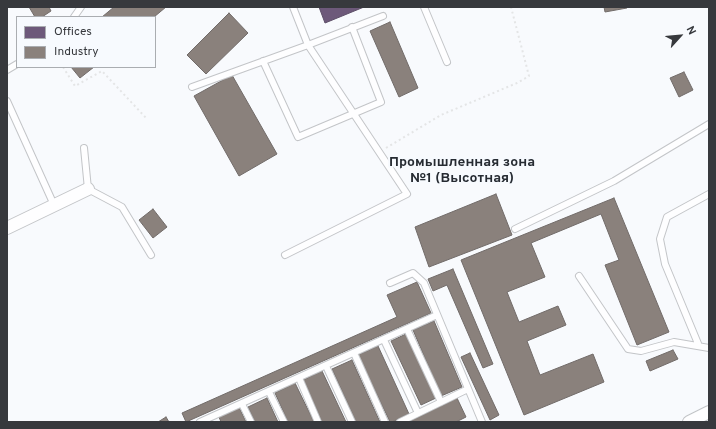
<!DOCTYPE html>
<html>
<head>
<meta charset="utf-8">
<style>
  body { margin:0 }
  #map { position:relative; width:716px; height:429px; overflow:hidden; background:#f8fafd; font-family:Overpass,sans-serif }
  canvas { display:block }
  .frame { position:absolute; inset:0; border:8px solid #37393d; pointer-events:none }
  .legend { position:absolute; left:16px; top:16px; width:140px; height:52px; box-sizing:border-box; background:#f7fafe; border:1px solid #aaadb1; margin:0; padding:5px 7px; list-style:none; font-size:12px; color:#37393d }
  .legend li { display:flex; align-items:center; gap:8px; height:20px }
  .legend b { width:20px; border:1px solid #aaadb1 }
  .north { position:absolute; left:660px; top:16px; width:40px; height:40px; -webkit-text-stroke:3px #f7fafe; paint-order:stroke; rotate:63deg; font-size:11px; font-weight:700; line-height:16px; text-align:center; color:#37393d }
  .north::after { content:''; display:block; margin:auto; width:14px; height:18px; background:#37393d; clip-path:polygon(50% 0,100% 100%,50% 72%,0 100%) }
</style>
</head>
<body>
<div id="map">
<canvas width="716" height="429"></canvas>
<div class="frame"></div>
<ul class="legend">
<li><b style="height:11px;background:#6d597a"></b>Offices</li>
<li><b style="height:11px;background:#8a817c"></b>Industry</li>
</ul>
<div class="north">N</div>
</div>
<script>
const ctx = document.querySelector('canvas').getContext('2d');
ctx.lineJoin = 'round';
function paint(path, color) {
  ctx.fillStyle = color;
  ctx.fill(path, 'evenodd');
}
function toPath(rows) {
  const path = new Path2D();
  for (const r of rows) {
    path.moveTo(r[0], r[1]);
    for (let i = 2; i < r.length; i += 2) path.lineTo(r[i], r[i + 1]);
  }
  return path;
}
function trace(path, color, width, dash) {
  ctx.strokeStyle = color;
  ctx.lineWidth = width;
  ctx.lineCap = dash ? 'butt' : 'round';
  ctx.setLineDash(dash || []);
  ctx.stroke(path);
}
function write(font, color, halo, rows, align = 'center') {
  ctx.font = font + ' Overpass,sans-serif';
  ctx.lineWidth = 4;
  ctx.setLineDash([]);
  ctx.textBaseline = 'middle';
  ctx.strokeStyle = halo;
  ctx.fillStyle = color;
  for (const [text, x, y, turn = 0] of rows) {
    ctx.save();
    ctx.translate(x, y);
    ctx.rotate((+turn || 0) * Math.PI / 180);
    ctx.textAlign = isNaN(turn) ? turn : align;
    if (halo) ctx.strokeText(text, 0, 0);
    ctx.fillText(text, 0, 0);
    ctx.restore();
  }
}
const offices = toPath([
  [319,7,364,7,325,23,319,7]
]);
paint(offices, '#6d597a');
trace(offices, '#5d4f68', 1);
const industry = toPath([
  [29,7,49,7,51,11,42,17,35,17,29,7],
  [114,7,166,7,154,17,102,17,114,7],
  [604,7,627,7,627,8,605,12,604,7],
  [229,13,248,33,206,74,187,55,229,13],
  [390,22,418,88,399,97,370,31,390,22],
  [71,67,94,67,80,78,71,67],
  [684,72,693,90,679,97,670,78,684,72],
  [232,75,277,154,239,176,194,96,232,75],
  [496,194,512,235,429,267,415,227,496,194],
  [614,198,669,332,637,345,605,265,619,260,601,214,531,243,545,277,507,292,519,322,558,306,566,325,527,341,540,375,593,354,604,382,524,415,461,260,614,198],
  [153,209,167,227,153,238,139,220,153,209],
  [453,269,493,364,483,368,447,285,433,291,428,279,453,269],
  [417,282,431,313,186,422,182,413,397,317,387,295,417,282],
  [434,321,462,387,441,396,413,330,434,321],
  [406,334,436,398,421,405,391,341,406,334],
  [378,346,409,414,392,422,390,422,358,355,378,346],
  [673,350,678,359,650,371,646,361,673,350],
  [470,353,499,415,490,420,461,357,470,353],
  [352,360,380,422,356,422,332,369,352,360],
  [322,371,346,422,322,422,303,380,322,371],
  [295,383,314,422,288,422,275,393,295,383],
  [267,398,278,422,255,422,248,407,267,398],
  [457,398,466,417,456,422,408,422,457,398],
  [239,407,246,422,221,422,219,417,239,407],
  [166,417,169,422,158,422,166,417]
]);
paint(industry, '#8a817c');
trace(industry, '#716b69', 1);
const service = toPath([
  [293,7,308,45,383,16],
  [424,7,447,62],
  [74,17,81,7],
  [263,61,298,137,381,102,352,27],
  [7,70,17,64],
  [192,87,308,45,407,194,285,255],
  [7,101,54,205],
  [84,148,88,189,122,207,151,255],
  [515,229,614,181,709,124],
  [579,276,628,349,641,351,674,342,709,348],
  [390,283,413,273,424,283,482,422],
  [407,329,441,402],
  [384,340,418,413],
  [699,346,665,264,660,239,667,217,709,194],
  [354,353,385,422],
  [326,366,352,422],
  [299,378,318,422],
  [269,392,284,422],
  [242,404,251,422],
  [200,422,437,315],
  [400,422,468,389]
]);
const minor = toPath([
  [7,228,88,189],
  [689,422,709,412]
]);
trace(service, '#c3c5c8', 8);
trace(minor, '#c3c5c8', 14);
trace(toPath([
  [63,67,75,86,102,71,147,119],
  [386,148,441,115,517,83,529,76,511,7]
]), '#e4e5e6', 2, [2, 3]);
trace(service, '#fefeff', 6);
trace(minor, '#fefeff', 12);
write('bold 14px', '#262b32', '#f7fafe', [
  ["Промышленная зона",462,163],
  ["№1 (Высотная)",462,179]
]);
</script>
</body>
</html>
